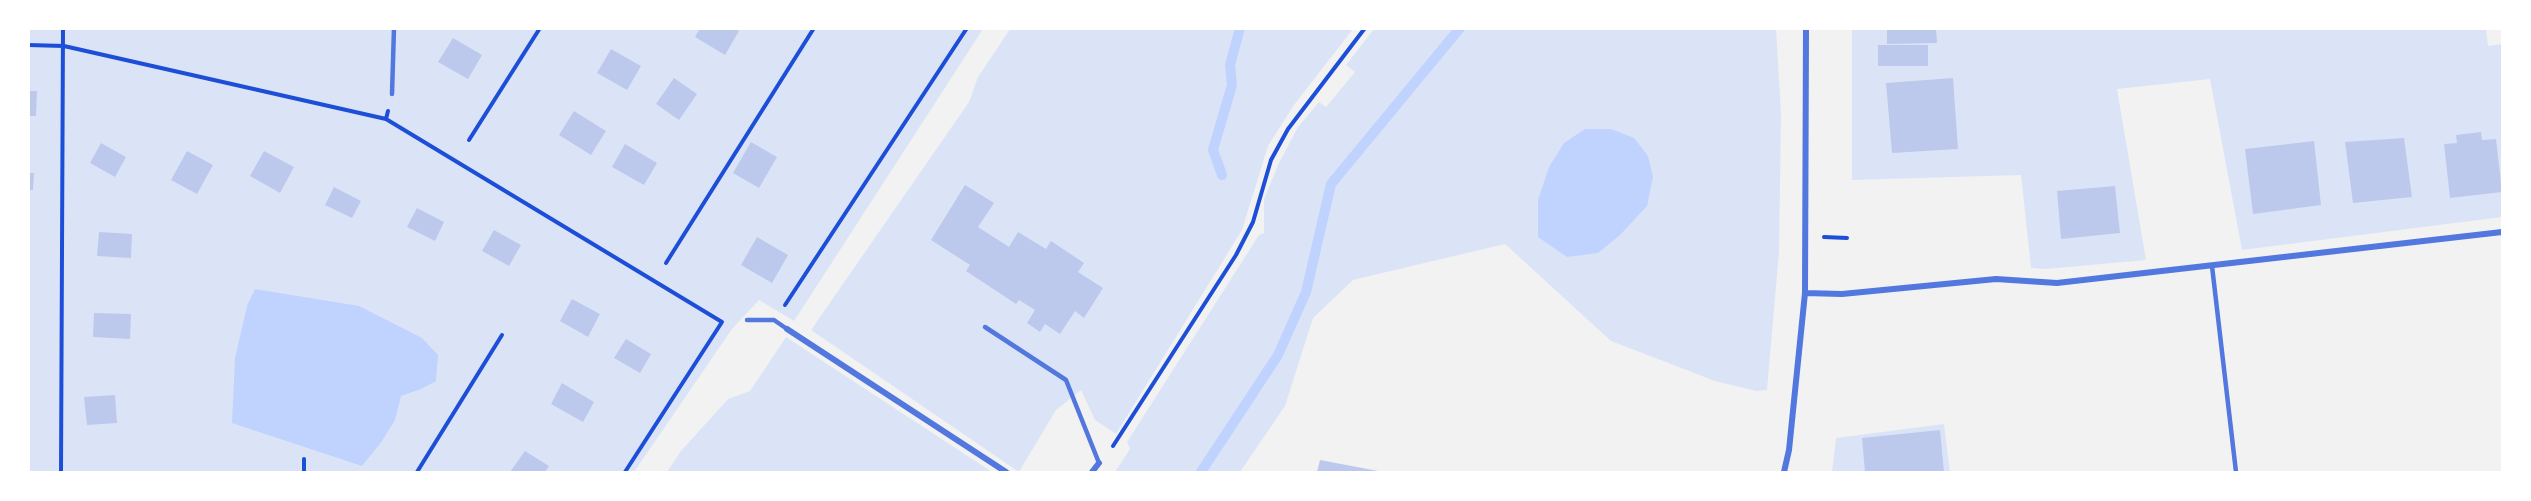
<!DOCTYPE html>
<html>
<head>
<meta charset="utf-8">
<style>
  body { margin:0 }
  #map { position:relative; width:2531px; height:501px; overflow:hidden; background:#f2f2f2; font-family:Signika,sans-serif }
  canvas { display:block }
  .frame { position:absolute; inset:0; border:30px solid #fff; pointer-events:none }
</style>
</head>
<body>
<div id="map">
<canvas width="2531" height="501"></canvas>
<div class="frame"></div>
</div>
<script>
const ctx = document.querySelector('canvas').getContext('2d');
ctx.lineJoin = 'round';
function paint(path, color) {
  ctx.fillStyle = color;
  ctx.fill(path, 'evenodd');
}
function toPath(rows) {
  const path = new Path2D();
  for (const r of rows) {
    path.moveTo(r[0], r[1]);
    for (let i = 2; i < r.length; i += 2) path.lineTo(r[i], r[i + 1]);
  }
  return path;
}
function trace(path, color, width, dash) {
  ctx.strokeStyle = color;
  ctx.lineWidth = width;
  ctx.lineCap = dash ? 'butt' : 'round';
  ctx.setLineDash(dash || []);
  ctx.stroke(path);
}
paint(toPath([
  [2486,28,2488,46,2502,44,2502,217,2242,250,2210,79,2117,89,2146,260,2046,269,2031,268,2021,175,1852,180,1852,29],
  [28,29,983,29,794,321,759,300,732,329,634,472,29,472],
  [1010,29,1353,29,1294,105,1268,146,1242,230,1116,434,1095,420,1081,390,1056,410,1019,472,811,330,969,102,978,77],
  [1374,29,1776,29,1781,113,1779,252,1767,390,1756,391,1715,381,1611,341,1505,244,1353,280,1313,318,1285,406,1240,472,1115,472,1130,449,1127,442,1259,235,1264,233,1264,199,1279,163,1298,127,1319,102,1326,107,1355,72,1346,65],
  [786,337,992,472,667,472,681,451,728,399,750,391],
  [1944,424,1950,472,1832,472,1836,438]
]), '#dbe4f7');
paint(toPath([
  [1585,129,1611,129,1634,138,1648,156,1653,177,1647,206,1620,235,1598,253,1567,257,1538,237,1538,200,1549,167,1564,143],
  [255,289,359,306,422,338,438,355,436,381,421,389,401,396,395,420,382,441,362,466,232,423,235,358,247,306]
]), '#bfd3fe');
trace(toPath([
  [1222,175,1213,150,1232,85,1230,65,1240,28],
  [1201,472,1278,355,1306,292,1331,184,1460,28]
]), '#bfd3fe', 10);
paint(toPath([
  [700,28,734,28,739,31,725,55,695,37],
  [1887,28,1936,28,1937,43,1887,44],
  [453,38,482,55,468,79,438,62],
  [1878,45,1928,45,1928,66,1878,66],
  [611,49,641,66,627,90,597,73],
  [674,78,697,94,679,120,656,104],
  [1953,78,1958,149,1892,153,1886,83],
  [28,91,37,91,36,116,28,116],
  [574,111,606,131,591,155,559,135],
  [2481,132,2482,140,2496,139,2502,192,2450,198,2444,144,2457,143,2456,135],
  [2404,138,2412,197,2353,203,2345,142],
  [2314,141,2321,205,2253,214,2245,149],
  [751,142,777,157,759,188,733,173],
  [101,143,126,157,115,177,90,163],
  [625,144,657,163,644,185,612,167],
  [187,151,213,165,197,194,171,180],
  [264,151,294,167,280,193,250,176],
  [28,173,34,173,33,190,28,190],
  [965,185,994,203,978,227,1009,247,1018,232,1046,249,1051,241,1084,263,1078,272,1103,288,1084,318,1075,311,1060,334,1045,324,1040,332,1027,323,1035,310,1019,300,1016,304,966,271,970,265,931,240],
  [2115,186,2120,233,2061,239,2057,191],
  [334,187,361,201,352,218,325,205],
  [417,208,444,222,435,241,407,227],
  [494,230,521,245,509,266,482,251],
  [99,232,132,234,131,258,97,256],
  [757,237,788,255,772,283,741,265],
  [572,299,600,314,588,337,560,321],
  [94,313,131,314,130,339,93,337],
  [626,339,651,354,640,373,614,358],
  [562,383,594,402,583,422,551,404],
  [115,395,117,423,87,425,84,397],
  [1940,430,1944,472,1865,472,1862,438],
  [525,451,549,466,545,472,510,472],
  [1320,460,1378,471,1378,472,1317,472]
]), '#bdc9ec');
trace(toPath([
  [28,45,64,46,386,119,388,111],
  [386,119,722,322,625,472],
  [469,140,540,28],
  [1824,237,1847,238],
  [666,263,814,28],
  [785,305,967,28],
  [1113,446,1236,255,1253,222,1271,160,1288,129,1365,28],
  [304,459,304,472],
  [61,472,63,28],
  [417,472,502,335]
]), '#1d4ed8', 4);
trace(toPath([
  [392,94,394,28],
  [2212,266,2236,472],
  [747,320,774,320,787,329],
  [985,327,1066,380,1099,463]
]), '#5277de', 4.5);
trace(toPath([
  [1805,293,1842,294,1996,279,2057,283,2502,232],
  [787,329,1006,472],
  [1092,472,1099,463],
  [1784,472,1789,450,1805,293,1806,28]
]), '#5277de', 6);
</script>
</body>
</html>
